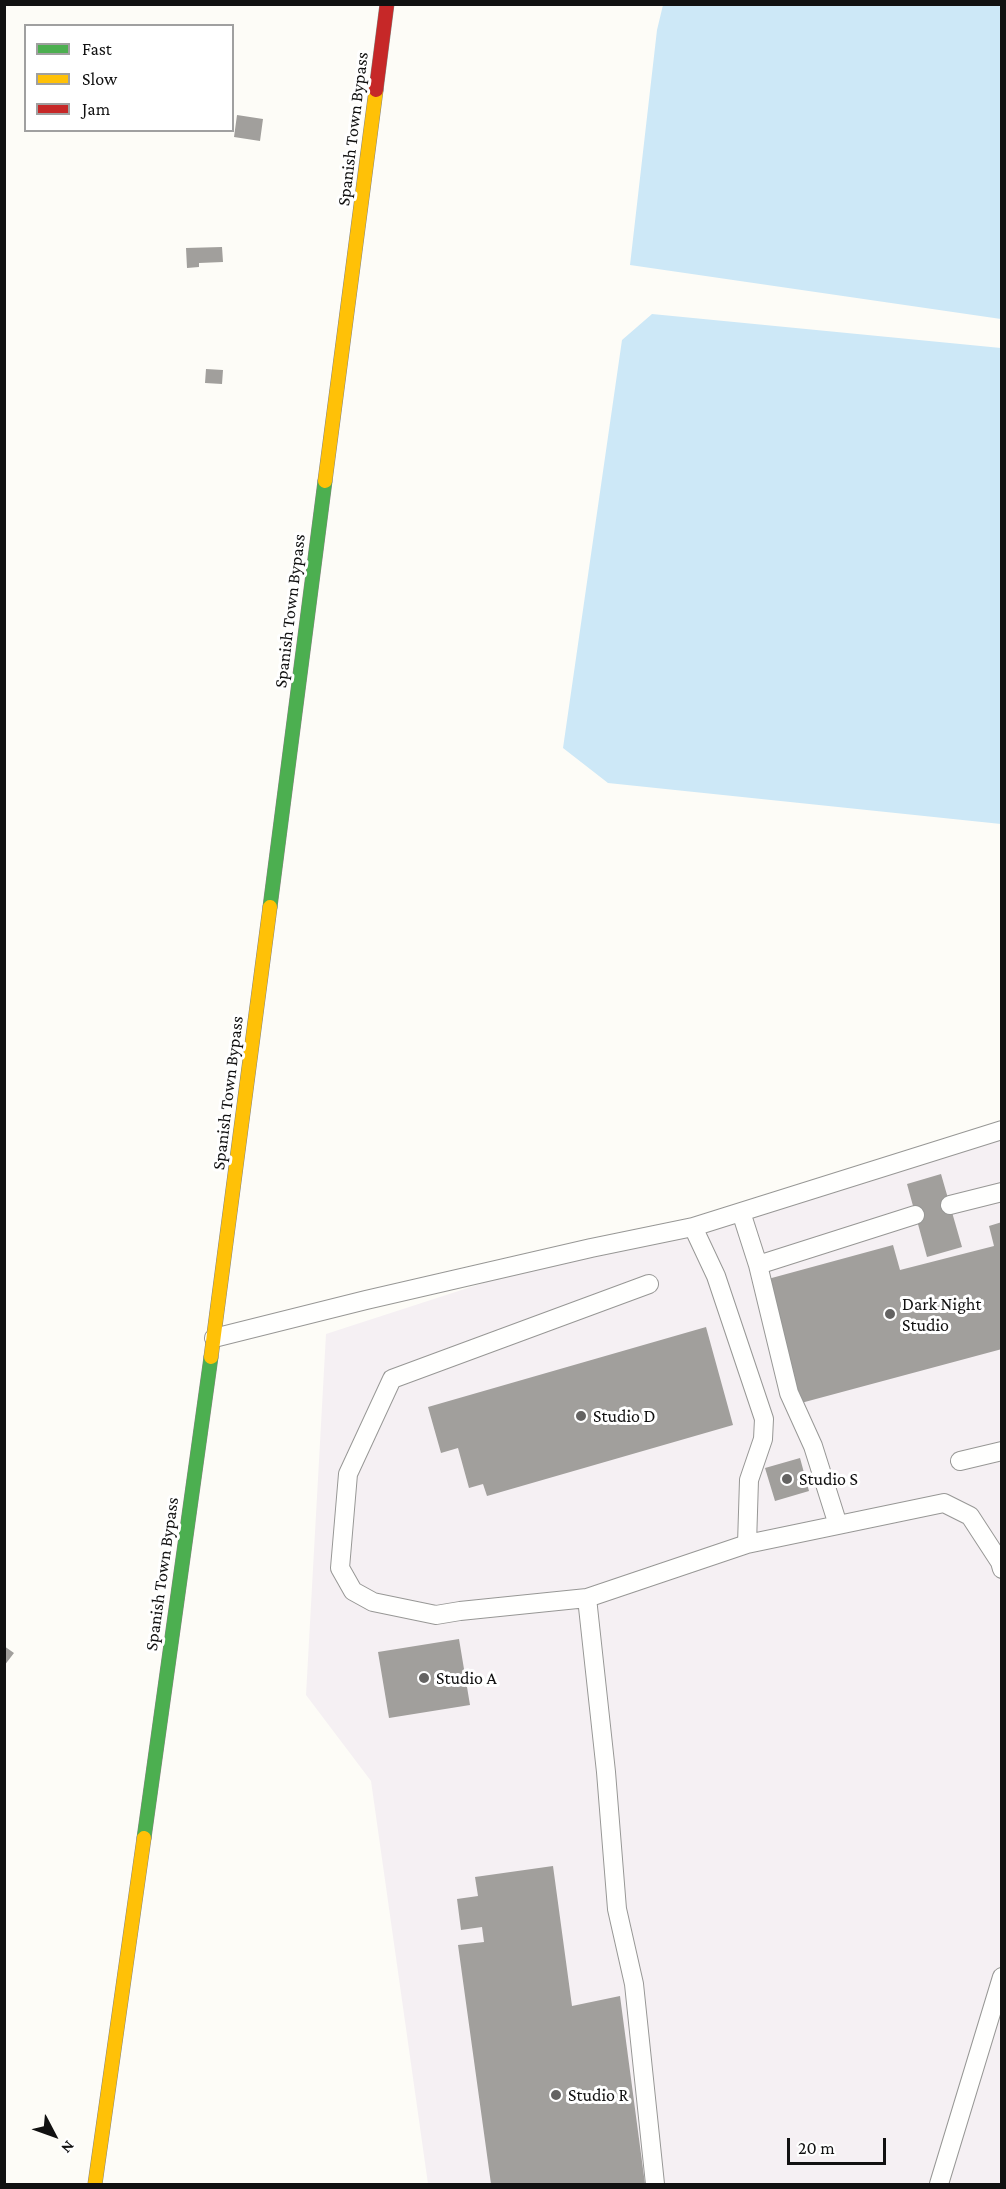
<!DOCTYPE html>
<html>
<head>
<meta charset="utf-8">
<style>
  body { margin:0 }
  #map { position:relative; width:1006px; height:2189px; overflow:hidden; background:#fdfcf7; font-family:"Crimson Pro",serif }
  canvas { display:block }
  .frame { position:absolute; inset:0; border:6px solid #111; pointer-events:none }
  .legend { position:absolute; left:24px; top:24px; width:210px; height:108px; box-sizing:border-box; background:#fff; border:2px solid #a0a0a0; margin:0; padding:8px 10px; list-style:none; font-size:18px; color:#111 }
  .legend li { display:flex; align-items:center; gap:12px; height:30px }
  .legend b { width:30px; border:2px solid #a0a0a0 }
  .north { position:absolute; left:24px; top:2105px; width:60px; height:60px; -webkit-text-stroke:4px #fff; paint-order:stroke; rotate:131deg; font-size:16px; font-weight:700; line-height:24px; text-align:center; color:#111 }
  .north::after { content:''; display:block; margin:auto; width:21px; height:27px; background:#111; clip-path:polygon(50% 0,100% 100%,50% 72%,0 100%) }
  .scale { position:absolute; left:787px; top:2138px; width:99px; height:27px; box-sizing:border-box; border:3px solid #111; border-top:0; padding-left:8px; font-size:18px; line-height:21px; white-space:nowrap; color:#111; -webkit-text-stroke:4px #fff; paint-order:stroke }
</style>
</head>
<body>
<div id="map">
<canvas width="1006" height="2189"></canvas>
<div class="frame"></div>
<ul class="legend">
<li><b style="height:8px;background:#4caf50"></b>Fast</li>
<li><b style="height:8px;background:#ffc107"></b>Slow</li>
<li><b style="height:8px;background:#c62828"></b>Jam</li>
</ul>
<div class="north">N</div>
<div class="scale">20 m</div>
</div>
<script>
const ctx = document.querySelector('canvas').getContext('2d');
ctx.lineJoin = 'round';
function paint(path, color) {
  ctx.fillStyle = color;
  ctx.fill(path, 'evenodd');
}
function toPath(rows) {
  const path = new Path2D();
  for (const r of rows) {
    path.moveTo(r[0], r[1]);
    for (let i = 2; i < r.length; i += 2) path.lineTo(r[i], r[i + 1]);
  }
  return path;
}
function trace(path, color, width, dash) {
  ctx.strokeStyle = color;
  ctx.lineWidth = width;
  ctx.lineCap = dash ? 'butt' : 'round';
  ctx.setLineDash(dash || []);
  ctx.stroke(path);
}
function write(font, color, halo, rows, align = 'center') {
  ctx.font = font + ' "Crimson Pro",serif';
  ctx.lineWidth = 6;
  ctx.setLineDash([]);
  ctx.textBaseline = 'middle';
  ctx.strokeStyle = halo;
  ctx.fillStyle = color;
  for (const [text, x, y, turn = 0] of rows) {
    ctx.save();
    ctx.translate(x, y);
    ctx.rotate((+turn || 0) * Math.PI / 180);
    ctx.textAlign = isNaN(turn) ? turn : align;
    if (halo) ctx.strokeText(text, 0, 0);
    ctx.fillText(text, 0, 0);
    ctx.restore();
  }
}
paint(toPath([
  [1001,1132,1001,2184,428,2184,371,1781,306,1695,326,1334,591,1248]
]), '#f5f0f3');
paint(toPath([
  [663,5,1001,5,1001,319,630,265,657,30],
  [652,314,1001,348,1001,824,608,783,563,748,622,340]
]), '#cde8f7');
paint(toPath([
  [237,115,263,119,260,141,234,137],
  [222,247,223,262,199,263,199,267,187,268,186,248],
  [206,369,223,370,222,384,205,383],
  [941,1174,962,1247,927,1257,907,1184],
  [1002,1222,1002,1349,801,1403,768,1279,893,1245,900,1270,994,1246,989,1226],
  [706,1327,733,1425,487,1496,483,1484,469,1488,458,1448,441,1453,428,1407],
  [800,1458,809,1491,775,1501,765,1468],
  [459,1639,470,1705,389,1718,378,1652],
  [4,1646,14,1653,4,1666],
  [553,1866,572,2006,620,1996,645,2184,491,2184,458,1945,484,1942,482,1927,461,1930,457,1899,478,1896,475,1877]
]), '#a19f9c');
const lane = toPath([
  [950,1205,1002,1192],
  [741,1212,758,1265,789,1393,813,1446,838,1525],
  [693,1227,716,1276,764,1419,763,1439,749,1480,747,1544],
  [758,1265,915,1215],
  [649,1284,392,1379,348,1474,340,1568,353,1591,373,1602,436,1615,460,1611,587,1598,747,1544,944,1503,970,1516,1000,1562,1002,1569],
  [214,1338,366,1300,591,1248,693,1227,1002,1130],
  [960,1461,1002,1451],
  [587,1598,606,1772,617,1909,634,1984,655,2184],
  [939,2184,1002,1977]
]);
const fast = toPath([
  [270,907,325,481],
  [144,1838,211,1357]
]);
const slow = toPath([
  [325,481,376,90],
  [211,1357,270,907],
  [95,2184,144,1838]
]);
const jam = toPath([
  [376,90,387,4]
]);
trace(lane, '#979795', 20);
trace(fast, '#858482', 15);
trace(slow, '#858482', 15);
trace(jam, '#858482', 15);
trace(lane, '#fffffe', 18);
trace(fast, '#4caf50', 14);
trace(slow, '#ffc107', 14);
trace(jam, '#c62828', 14);
for (const [x, y, r, color] of [
  [890,1314,6,"#646362"],
  [581,1416,6,"#646362"],
  [787,1479,6,"#646362"],
  [424,1678,6,"#646362"],
  [556,2095,6,"#646362"]
]) {
  const dot = new Path2D();
  dot.arc(x, y, r, 0, 2 * Math.PI);
  ctx.fillStyle = color;
  ctx.fill(dot);
  trace(dot, '#fff', 2);
}
write('18px', '#111', '#fff', [
  ["Spanish Town Bypass",353,129,-83],
  ["Spanish Town Bypass",290,611,-83],
  ["Spanish Town Bypass",228,1093,-83],
  ["Spanish Town Bypass",162,1574,-82]
]);
write('18px', '#111', '#fff', [
  ["Dark Night",902,1304],
  ["Studio",902,1325],
  ["Studio D",593,1416],
  ["Studio S",799,1479],
  ["Studio A",436,1678],
  ["Studio R",568,2095]
], 'left');
</script>
</body>
</html>
